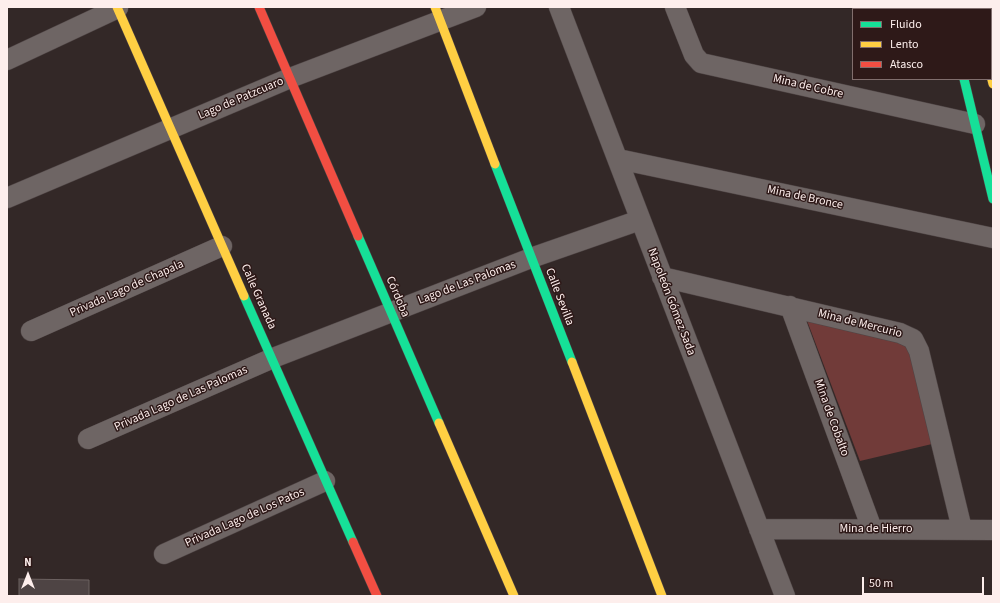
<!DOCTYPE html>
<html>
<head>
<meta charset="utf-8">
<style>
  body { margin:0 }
  #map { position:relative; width:1000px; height:603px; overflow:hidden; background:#332827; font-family:"Source Sans 3",sans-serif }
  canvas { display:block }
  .frame { position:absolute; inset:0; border:8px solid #fdeeec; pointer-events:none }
  .legend { position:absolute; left:852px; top:8px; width:140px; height:72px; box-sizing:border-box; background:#2e1918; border:1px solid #816e6d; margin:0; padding:5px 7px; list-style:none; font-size:12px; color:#fdeeec }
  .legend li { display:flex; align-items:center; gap:8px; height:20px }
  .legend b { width:20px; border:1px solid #816e6d }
  .north { position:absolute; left:8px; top:555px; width:40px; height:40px; -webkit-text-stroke:3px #2e1918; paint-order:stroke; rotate:0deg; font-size:11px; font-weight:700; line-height:16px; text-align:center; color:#fdeeec }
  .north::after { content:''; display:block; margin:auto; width:14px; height:18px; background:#fdeeec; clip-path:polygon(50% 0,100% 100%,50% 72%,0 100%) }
  .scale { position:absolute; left:862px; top:577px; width:122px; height:18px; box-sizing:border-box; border:2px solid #fdeeec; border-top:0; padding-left:5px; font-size:12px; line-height:14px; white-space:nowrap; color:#fdeeec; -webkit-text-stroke:3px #2e1918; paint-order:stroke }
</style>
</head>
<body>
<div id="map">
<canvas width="1000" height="603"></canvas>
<div class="frame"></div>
<ul class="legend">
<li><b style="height:5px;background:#16e098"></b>Fluido</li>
<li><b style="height:5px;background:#ffcf43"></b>Lento</li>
<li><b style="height:5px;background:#f24e42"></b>Atasco</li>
</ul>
<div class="north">N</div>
<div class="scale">50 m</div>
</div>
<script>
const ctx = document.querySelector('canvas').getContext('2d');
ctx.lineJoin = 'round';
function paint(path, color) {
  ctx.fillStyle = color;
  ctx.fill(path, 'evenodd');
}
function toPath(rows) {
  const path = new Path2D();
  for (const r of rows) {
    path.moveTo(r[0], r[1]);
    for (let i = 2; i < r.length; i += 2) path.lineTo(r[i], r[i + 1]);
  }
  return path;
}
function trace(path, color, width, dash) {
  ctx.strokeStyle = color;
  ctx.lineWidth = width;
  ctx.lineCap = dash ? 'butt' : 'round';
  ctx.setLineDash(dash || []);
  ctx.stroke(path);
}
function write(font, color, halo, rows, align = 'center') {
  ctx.font = font + ' "Source Sans 3",sans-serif';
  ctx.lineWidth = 3;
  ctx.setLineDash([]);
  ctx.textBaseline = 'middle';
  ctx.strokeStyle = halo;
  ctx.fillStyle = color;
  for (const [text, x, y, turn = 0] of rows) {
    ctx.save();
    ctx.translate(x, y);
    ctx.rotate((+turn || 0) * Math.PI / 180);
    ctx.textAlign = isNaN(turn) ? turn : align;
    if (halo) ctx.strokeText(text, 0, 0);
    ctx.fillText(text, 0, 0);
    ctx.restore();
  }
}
paint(toPath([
  [806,318,910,339,932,444,860,461]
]), '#713b39');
const building = toPath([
  [19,579,89,580,89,596,19,596,19,579]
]);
paint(building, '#4e4444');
trace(building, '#6d6261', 1);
const street = toPath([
  [559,7,785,596],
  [675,7,694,55,701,63,975,124],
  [946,7,966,9],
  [7,60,118,8],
  [618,159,993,238],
  [7,198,290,78,476,7],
  [662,277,900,333,913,339,919,351,962,529],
  [790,306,872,529],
  [31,331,222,246],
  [88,439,273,358,531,258,640,220],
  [759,529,993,530],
  [164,554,325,481]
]);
const fast = toPath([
  [945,7,946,9],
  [974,7,975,9],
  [964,79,993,199],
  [495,164,572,362],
  [358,236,439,423],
  [244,296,353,542]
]);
const slow = toPath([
  [117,7,244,296],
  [435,7,495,164],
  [991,76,993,84],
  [572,362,662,596],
  [439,423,514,596]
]);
const jam = toPath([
  [259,7,358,236],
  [353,542,377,596]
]);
trace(street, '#4f4545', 21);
trace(fast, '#4f4545', 10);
trace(slow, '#4f4545', 10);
trace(jam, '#4f4545', 10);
trace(street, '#6e6564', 20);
trace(fast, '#16e098', 9);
trace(slow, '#ffcf43', 9);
trace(jam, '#f24e42', 9);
write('12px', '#fdeeec', '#2e1918', [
  ["Mina de Cobre",808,87,13],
  ["Lago de Patzcuaro",241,99,-23],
  ["Mina de Bronce",805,198,12],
  ["Lago de Las Palomas",467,283,-21],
  ["Privada Lago de Chapala",127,289,-24],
  ["Calle Granada",258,297,66],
  ["Córdoba",397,297,67],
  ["Calle Sevilla",559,297,69],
  ["Napoleón Gómez Sada",671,302,69],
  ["Mina de Mercurio",860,324,14],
  ["Privada Lago de Las Palomas",181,399,-24],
  ["Mina de Cobalto",831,418,70],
  ["Privada Lago de Los Patos",245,518,-24],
  ["Mina de Hierro",876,529]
]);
</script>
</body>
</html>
